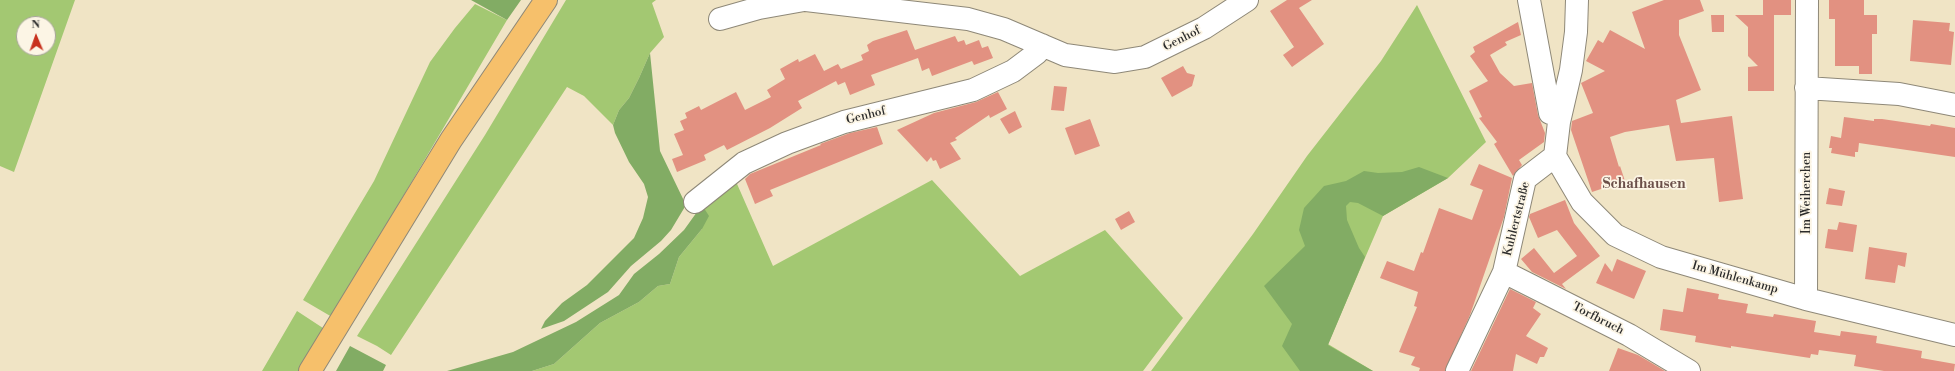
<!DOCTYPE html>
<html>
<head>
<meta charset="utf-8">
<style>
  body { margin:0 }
  #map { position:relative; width:1955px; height:371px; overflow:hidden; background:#f0e4c5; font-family:"Libre Bodoni",serif }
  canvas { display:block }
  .north { position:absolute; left:16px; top:16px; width:40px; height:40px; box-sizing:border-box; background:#fcf5e5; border:1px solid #a8a49b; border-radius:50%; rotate:358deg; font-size:11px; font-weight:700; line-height:16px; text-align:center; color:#2b2b2b }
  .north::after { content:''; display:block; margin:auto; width:14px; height:18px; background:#c8321e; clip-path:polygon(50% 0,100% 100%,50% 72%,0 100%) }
</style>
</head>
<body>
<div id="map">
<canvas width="1955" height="371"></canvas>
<div class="north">N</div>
</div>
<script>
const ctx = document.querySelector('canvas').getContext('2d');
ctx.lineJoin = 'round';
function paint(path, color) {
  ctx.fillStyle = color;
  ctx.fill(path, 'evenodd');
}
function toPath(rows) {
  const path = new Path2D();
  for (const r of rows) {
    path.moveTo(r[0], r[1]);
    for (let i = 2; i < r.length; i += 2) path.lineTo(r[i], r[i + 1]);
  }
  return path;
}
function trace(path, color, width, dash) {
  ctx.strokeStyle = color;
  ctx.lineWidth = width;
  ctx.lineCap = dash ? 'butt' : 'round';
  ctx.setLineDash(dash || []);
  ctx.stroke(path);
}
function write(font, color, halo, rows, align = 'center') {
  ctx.font = font + ' "Libre Bodoni",serif';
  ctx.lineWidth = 3.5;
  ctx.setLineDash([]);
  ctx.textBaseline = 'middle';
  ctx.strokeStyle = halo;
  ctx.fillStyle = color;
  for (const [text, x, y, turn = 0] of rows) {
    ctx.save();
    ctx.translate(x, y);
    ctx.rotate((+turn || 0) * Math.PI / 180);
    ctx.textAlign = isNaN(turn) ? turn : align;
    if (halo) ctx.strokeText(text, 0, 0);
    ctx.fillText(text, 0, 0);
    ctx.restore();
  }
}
paint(toPath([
  [0,0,75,0,14,172,0,166],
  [24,24,48,24,48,48,24,48],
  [566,0,656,0,652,3,664,37,650,53,639,78,629,98,619,110,613,125,584,96,567,87,391,355,377,346,357,336,485,135],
  [475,4,507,20,332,317,303,300,374,181,430,62,455,28],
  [1417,5,1486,142,1448,178,1383,216,1328,344,1373,371,1151,371,1253,234,1307,156,1381,61],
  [734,177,773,266,932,180,1020,276,1105,230,1183,318,1143,371,532,371,554,364,600,323,639,302,658,286,670,284,679,257,702,229,702,205],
  [297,311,326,330,304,371,262,371]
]), '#a3c872');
paint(toPath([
  [471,0,521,0,507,20],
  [650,53,660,151,686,205,671,230,661,241,631,266,608,292,564,321,541,329,545,321,562,303,587,285,634,238,643,218,648,197,644,184,629,162,615,133,613,125,619,110,629,98,639,78],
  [1419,167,1448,178,1383,216,1358,203,1350,202,1346,206,1347,220,1359,248,1365,257,1328,345,1373,371,1300,371,1282,346,1292,324,1264,286,1305,246,1299,230,1304,208,1324,186,1346,181,1364,171,1378,173,1402,172],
  [702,205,709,216,702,229,679,257,670,284,658,286,639,302,600,323,554,364,532,371,447,371,513,352,576,322,619,295,634,274,659,254,684,230],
  [350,346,386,365,383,371,336,371]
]), '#82ac64');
paint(toPath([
  [1287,0,1312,0,1299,8,1324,44,1292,67,1283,55,1294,47,1270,11],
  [1664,0,1700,0,1704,11,1679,20,1679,35,1701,90,1676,100,1681,123,1732,116,1743,199,1719,202,1714,158,1676,161,1669,125,1625,132,1610,137,1619,167,1620,166,1625,181,1592,192,1571,130,1572,121,1593,113,1581,83,1605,71,1586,61,1598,40,1603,43,1610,30,1645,49,1632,12],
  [1763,0,1791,0,1791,15,1774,15,1774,91,1748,91,1748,67,1758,66,1748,56,1748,27,1735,15,1763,15],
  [1829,0,1864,0,1864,15,1877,15,1877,34,1872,34,1872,74,1859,74,1859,66,1835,66,1835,19,1829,19],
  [1711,15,1724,15,1724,32,1712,32],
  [1913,20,1950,23,1949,31,1954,32,1951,65,1910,61],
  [1518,22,1521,35,1505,42,1507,45,1490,55,1500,73,1514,86,1532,83,1538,115,1545,133,1544,142,1519,160,1522,165,1513,176,1494,144,1497,142,1479,118,1482,117,1469,91,1488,81,1470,56,1475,52,1473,47],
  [907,30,915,50,955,36,958,42,964,40,966,45,979,40,982,48,988,46,993,58,974,65,972,61,932,76,929,68,922,71,918,58,871,75,875,85,850,95,845,82,838,85,836,81,798,101,802,108,770,128,727,150,724,145,704,155,706,160,677,172,672,159,683,155,674,134,684,130,680,121,687,118,685,113,699,106,701,110,736,92,745,110,771,97,767,90,785,79,780,69,798,59,799,62,815,54,824,71,838,64,841,69,863,60,861,55,869,51,867,45,873,41],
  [1183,66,1187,73,1195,75,1192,86,1172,97,1161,78],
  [1054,86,1067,87,1064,111,1051,110],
  [998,92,1007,109,990,118,989,115,955,138,957,140,950,143,961,159,940,169,936,160,933,161,931,157,927,162,897,130,934,113,976,102],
  [1015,111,1022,127,1009,134,1000,119],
  [1844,117,1874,121,1874,119,1882,119,1930,126,1931,124,1955,128,1955,157,1859,143,1858,152,1855,152,1855,157,1831,153,1832,148,1829,148,1831,136,1841,138],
  [1090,119,1100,146,1075,155,1065,128],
  [877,127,883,144,770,190,773,196,755,204,745,179,750,174,821,145,820,144,850,133],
  [1479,164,1512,178,1504,217,1470,315,1445,371,1419,371,1420,368,1411,365,1415,357,1399,352,1417,307,1414,306,1418,292,1380,278,1387,261,1414,271,1421,252,1423,253,1439,208,1472,220,1483,190,1470,185],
  [1829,188,1845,191,1842,206,1826,204],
  [1565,200,1574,223,1600,256,1562,284,1566,289,1532,272,1521,259,1534,248,1554,273,1577,256,1557,230,1538,238,1529,217,1530,214],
  [1129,211,1135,222,1121,230,1115,219],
  [1839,222,1857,225,1853,252,1825,248,1828,229,1837,230],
  [1869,247,1907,253,1905,267,1898,265,1895,283,1865,279],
  [1617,259,1646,271,1634,299,1596,283,1605,263,1612,272],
  [1687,288,1719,294,1718,299,1748,304,1746,313,1773,317,1774,314,1816,321,1814,332,1840,336,1841,331,1877,336,1876,343,1922,351,1921,358,1955,364,1954,371,1884,371,1854,366,1856,355,1819,350,1818,355,1811,354,1810,358,1731,346,1731,348,1695,342,1696,336,1660,330,1663,309,1683,312],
  [1510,289,1536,302,1533,308,1541,314,1526,336,1548,348,1544,357,1540,357,1537,364,1516,354,1513,371,1471,371],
  [1618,348,1638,355,1665,371,1609,371]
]), '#e29181');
const minor = toPath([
  [806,0,968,19,1004,29,1065,55,1115,62,1145,57,1204,28,1247,0],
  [1529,0,1550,113],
  [720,19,759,8,804,0],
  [1806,88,1899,94,1955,105],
  [1555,156,1582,202,1615,235,1661,257,1806,299,1955,335],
  [695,202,744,163,787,143,844,122,973,90,1013,71,1037,53,1042,45],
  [1504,272,1629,335,1689,371],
  [1806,299,1807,0],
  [1457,371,1504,272,1525,179,1555,156,1559,122,1571,70,1576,32,1577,0]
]);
const major = toPath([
  [310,371,451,140,546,0]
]);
trace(minor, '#8e8878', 24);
trace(major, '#8e8878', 24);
trace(minor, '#fff', 22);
trace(major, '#f6c06b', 22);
write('12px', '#2b2b2b', '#fcf5e5', [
  ["Genhof",1182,39,-27],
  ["Genhof",866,116,-14],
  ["Im Weiherchen",1807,193,-90],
  ["Kuhlertstraße",1517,219,-76],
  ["Im Mühlenkamp",1735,278,16],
  ["Torfbruch",1598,319,27]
]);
write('bold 14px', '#6b4f49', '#fcf5e5', [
  ["Schafhausen",1644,185]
]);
</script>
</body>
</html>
